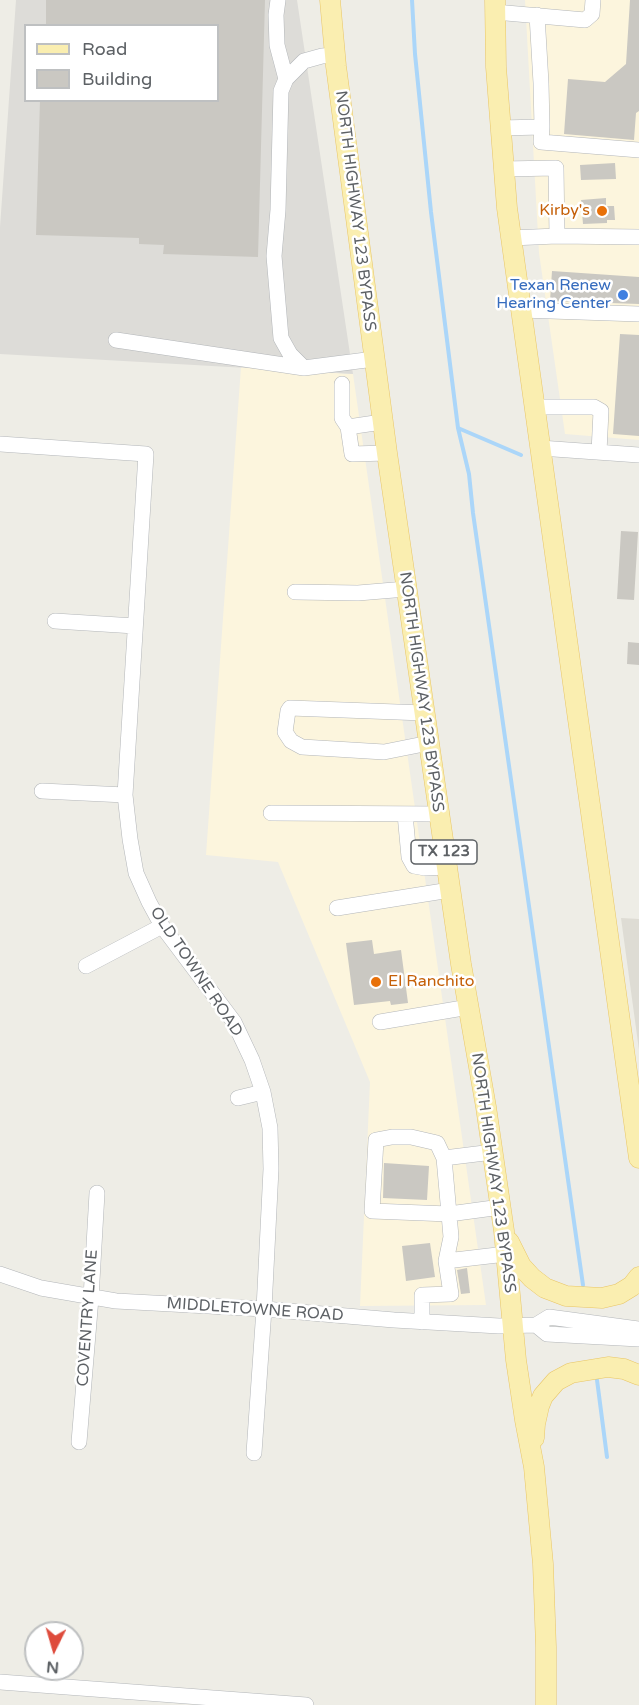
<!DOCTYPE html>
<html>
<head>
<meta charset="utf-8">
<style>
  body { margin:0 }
  #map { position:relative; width:639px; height:1705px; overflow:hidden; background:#eeede6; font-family:"Varela Round",sans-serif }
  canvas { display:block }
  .legend { position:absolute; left:24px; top:24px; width:195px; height:78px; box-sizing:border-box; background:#fff; border:2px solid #bec0c1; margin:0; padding:8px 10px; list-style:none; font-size:18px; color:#5d6165 }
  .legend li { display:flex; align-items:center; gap:12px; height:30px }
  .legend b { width:30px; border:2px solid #bec0c1 }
  .north { position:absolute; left:24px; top:1621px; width:60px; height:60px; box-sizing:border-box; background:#fff; border:2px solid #bec0c1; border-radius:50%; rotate:185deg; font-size:16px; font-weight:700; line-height:24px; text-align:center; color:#5d6165 }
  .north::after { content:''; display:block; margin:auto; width:21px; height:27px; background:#de4b3c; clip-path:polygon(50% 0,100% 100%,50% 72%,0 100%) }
</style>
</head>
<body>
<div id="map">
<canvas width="639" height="1705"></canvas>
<ul class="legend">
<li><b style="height:8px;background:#faeeb0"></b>Road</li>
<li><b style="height:16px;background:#cac8c2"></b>Building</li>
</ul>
<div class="north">N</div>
</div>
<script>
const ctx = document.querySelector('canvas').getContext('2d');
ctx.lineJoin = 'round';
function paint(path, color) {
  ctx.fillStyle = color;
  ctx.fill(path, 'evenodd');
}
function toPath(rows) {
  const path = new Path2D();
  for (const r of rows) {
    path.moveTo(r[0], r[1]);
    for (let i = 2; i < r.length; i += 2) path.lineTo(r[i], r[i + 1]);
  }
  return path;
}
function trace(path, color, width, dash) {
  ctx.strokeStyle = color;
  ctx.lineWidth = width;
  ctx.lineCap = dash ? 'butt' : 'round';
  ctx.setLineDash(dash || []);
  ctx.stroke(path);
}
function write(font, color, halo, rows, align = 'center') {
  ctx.font = font + ' "Varela Round",sans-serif';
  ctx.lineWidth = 5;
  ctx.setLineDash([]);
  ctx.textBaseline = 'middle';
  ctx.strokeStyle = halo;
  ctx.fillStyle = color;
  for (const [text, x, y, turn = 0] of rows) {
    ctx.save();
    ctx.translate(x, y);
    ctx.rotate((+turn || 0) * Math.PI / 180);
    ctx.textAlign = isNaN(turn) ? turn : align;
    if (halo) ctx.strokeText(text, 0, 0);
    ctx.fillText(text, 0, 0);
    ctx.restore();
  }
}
paint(toPath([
  [525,0,639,0,639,440,565,434,539,253],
  [241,367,353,374,486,1305,360,1306,370,1082,278,862,206,855]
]), '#fcf5dd');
paint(toPath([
  [16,0,297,0,353,374,0,354,0,227],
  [26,26,218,26,218,100,26,100]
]), '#dddcd8');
paint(toPath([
  [621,918,639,919,639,1050]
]), '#dedcd4');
trace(toPath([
  [412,0,415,54,431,212,458,428,469,474,473,513,583,1285],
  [458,428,521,455],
  [597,1380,607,1457]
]), '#abd6f9', 4);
paint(toPath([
  [46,0,265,0,258,257,163,254,164,245,139,244,139,238,36,235,40,100,218,100,218,26,46,26],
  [630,0,639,0,639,111,636,113,634,140,564,134,568,79,605,82,626,64],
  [615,163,616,179,581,180,580,165],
  [606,198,606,206,614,206,615,220,607,220,607,223,583,224,581,200],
  [552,271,639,277,639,304,550,301],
  [620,334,639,335,639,436,613,434],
  [621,531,638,532,634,600,617,599],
  [628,642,639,643,639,665,627,664],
  [372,940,374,954,401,950,408,1003,391,1005,390,1001,354,1005,346,943],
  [384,1163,429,1166,427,1200,383,1198],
  [430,1243,435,1277,406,1281,402,1246],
  [467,1268,470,1293,461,1294,457,1270]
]), '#cac8c2');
const minor = toPath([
  [278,0,276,15,277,45,286,79],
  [495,12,585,20,592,14,593,0],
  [537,15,541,83,542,127],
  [335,55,322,56,304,61,286,79,281,91,278,210,274,256,281,338,290,354,304,368,374,359],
  [500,128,542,127,541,142,639,150],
  [503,169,556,168,557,236],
  [511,238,557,236,639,237],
  [521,310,639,314],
  [116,340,304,368],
  [342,384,342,418,348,427],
  [535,407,594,407,601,411,599,452],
  [382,422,348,427,352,454,387,453],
  [0,444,146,454,125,795,130,839,136,873,149,902,162,926,234,1022,252,1060,263,1092,270,1128,271,1169,264,1309,254,1453],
  [540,448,639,455],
  [295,592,358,593,406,589],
  [55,621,135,626],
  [424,713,290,708,288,711,285,732,291,741,302,747,384,752,429,743],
  [42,791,125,795],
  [271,813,439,814],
  [405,814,409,857,414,866,425,868,446,867],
  [337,908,450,890],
  [86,966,162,926],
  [380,1022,469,1007],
  [238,1098,263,1092],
  [444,1158,437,1143,411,1137,392,1137,376,1140,372,1211,449,1214,444,1158,493,1152],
  [446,1261,506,1254],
  [0,1274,41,1288,116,1301,264,1309,394,1320,499,1326,536,1325,549,1317,639,1329],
  [422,1322,422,1295,451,1294,446,1261,451,1237,449,1214,501,1207],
  [536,1325,547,1334,639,1339],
  [79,1442,91,1298,97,1193],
  [0,1682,306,1705]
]);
const major = toPath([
  [330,0,336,66,387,453,461,964,486,1107,504,1231,516,1360,525,1420,534,1467,543,1564,546,1647,546,1705],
  [495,0,496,67,507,208,639,1158],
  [509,1242,521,1266,532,1278,545,1288,566,1296,602,1298,619,1294,632,1286,639,1277],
  [534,1438,535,1424,539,1406,543,1396,556,1381,571,1373,608,1367,624,1369,639,1375]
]);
trace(minor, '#b3b6b9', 16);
trace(major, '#e8c565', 21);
trace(minor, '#fff', 15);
trace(major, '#faeeb0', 20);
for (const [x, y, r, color] of [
  [602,211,6,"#e8710a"],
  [623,295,6,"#3f7fe0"],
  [376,982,6,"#e8710a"]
]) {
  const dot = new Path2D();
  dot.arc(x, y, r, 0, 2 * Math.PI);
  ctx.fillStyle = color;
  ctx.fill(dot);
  trace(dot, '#fff', 2);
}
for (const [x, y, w] of [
  [444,852,66]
]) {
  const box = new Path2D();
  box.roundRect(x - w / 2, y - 12, w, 24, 4.5);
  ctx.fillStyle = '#fff';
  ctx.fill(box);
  trace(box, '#5d6165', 1.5);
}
write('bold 15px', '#5d6165', null, [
  ["TX 123",444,852]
]);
write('16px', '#5d6165', '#fff', [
  ["NORTH HIGHWAY 123 BYPASS",355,211,83],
  ["NORTH HIGHWAY 123 BYPASS",421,692,82],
  ["OLD TOWNE ROAD",196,972,56],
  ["NORTH HIGHWAY 123 BYPASS",493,1173,82],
  ["MIDDLETOWNE ROAD",255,1310,4],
  ["COVENTRY LANE",88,1318,-86]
]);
write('16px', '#c56008', '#fff', [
  ["Kirby's",590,211],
  ["El Ranchito",388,982,"left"]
], 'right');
write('16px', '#366cbe', '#fff', [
  ["Texan Renew",611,286],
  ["Hearing Center",611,304]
], 'right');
</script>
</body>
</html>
